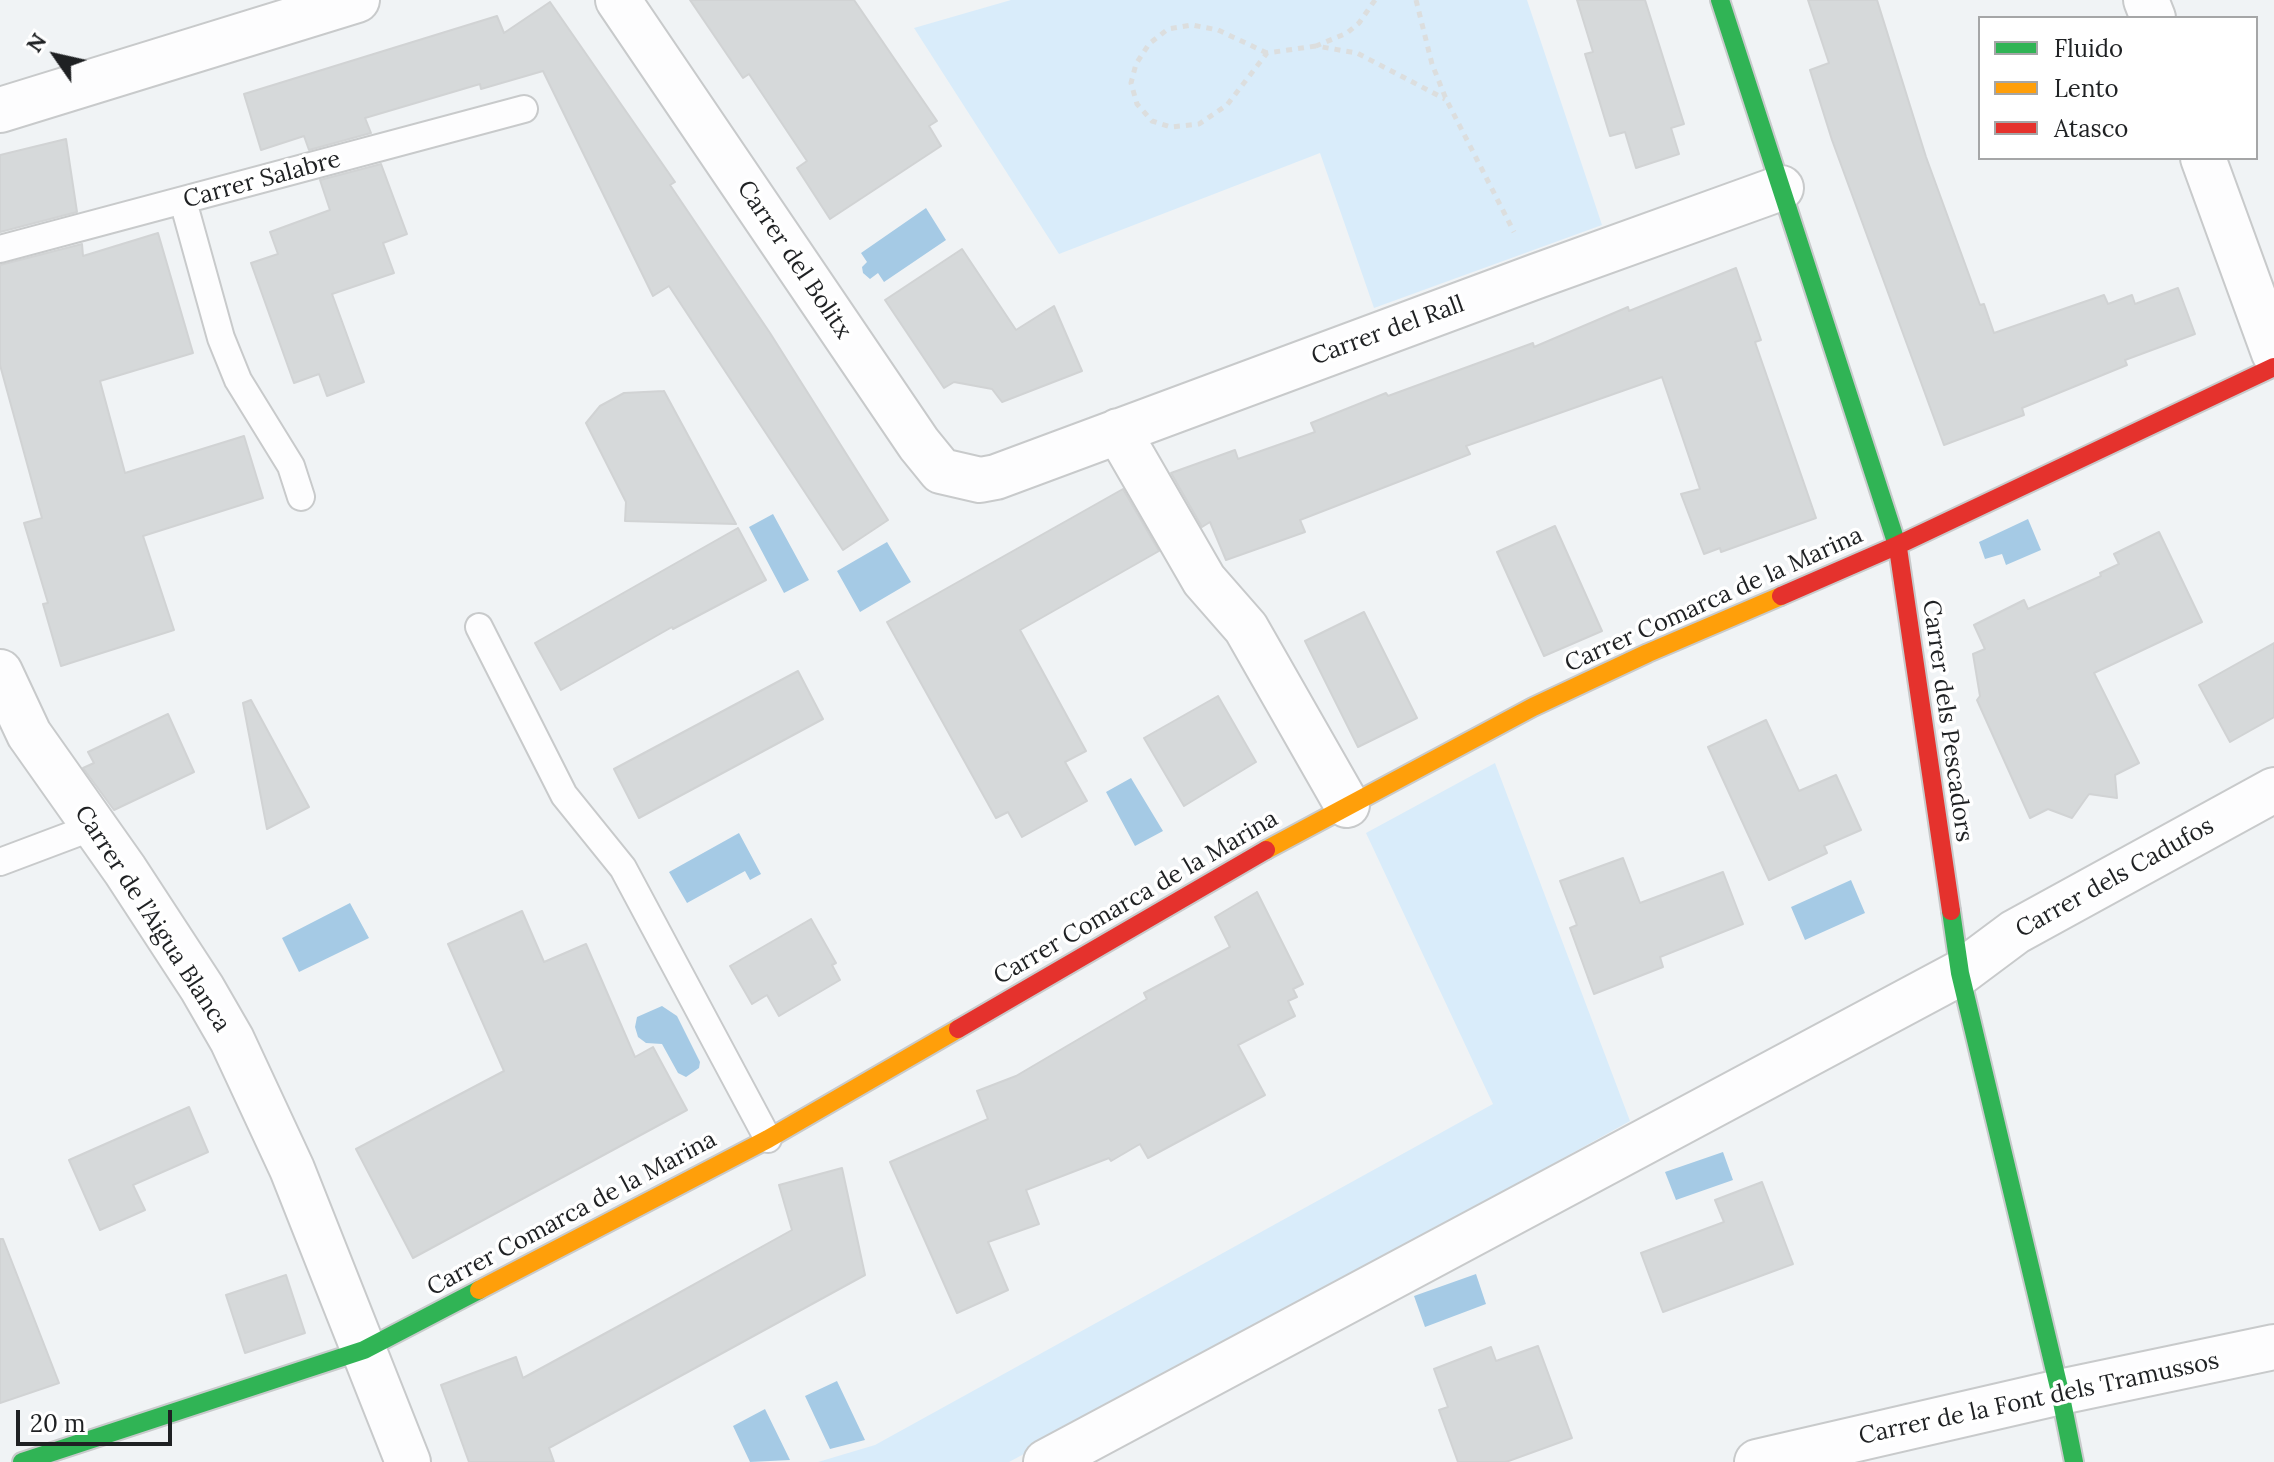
<!DOCTYPE html>
<html>
<head>
<meta charset="utf-8">
<style>
  body { margin:0 }
  #map { position:relative; width:2274px; height:1462px; overflow:hidden; background:#f0f3f5; font-family:Lora,serif }
  canvas { display:block }
  .legend { position:absolute; left:1978px; top:16px; width:280px; height:144px; box-sizing:border-box; background:#fff; border:2px solid #a5a6a7; margin:0; padding:10px 14px; list-style:none; font-size:24px; color:#1f2123 }
  .legend li { display:flex; align-items:center; gap:16px; height:40px }
  .legend b { width:40px; border:2px solid #a5a6a7 }
  .north { position:absolute; left:16px; top:16px; width:80px; height:80px; -webkit-text-stroke:6px #fff; paint-order:stroke; rotate:304deg; font-size:22px; font-weight:700; line-height:32px; text-align:center; color:#1f2123 }
  .north::after { content:''; display:block; margin:auto; width:28px; height:36px; background:#1f2123; clip-path:polygon(50% 0,100% 100%,50% 72%,0 100%) }
  .scale { position:absolute; left:16px; top:1410px; width:156px; height:36px; box-sizing:border-box; border:4px solid #1f2123; border-top:0; padding-left:10px; font-size:24px; line-height:28px; white-space:nowrap; color:#1f2123; -webkit-text-stroke:6px #fff; paint-order:stroke }
</style>
</head>
<body>
<div id="map">
<canvas width="2274" height="1462"></canvas>
<ul class="legend">
<li><b style="height:10px;background:#30b455"></b>Fluido</li>
<li><b style="height:10px;background:#ff9f0a"></b>Lento</li>
<li><b style="height:10px;background:#e5322d"></b>Atasco</li>
</ul>
<div class="north">N</div>
<div class="scale">20 m</div>
</div>
<script>
const ctx = document.querySelector('canvas').getContext('2d');
ctx.lineJoin = 'round';
function paint(path, color) {
  ctx.fillStyle = color;
  ctx.fill(path, 'evenodd');
}
function toPath(rows) {
  const path = new Path2D();
  for (const r of rows) {
    path.moveTo(r[0], r[1]);
    for (let i = 2; i < r.length; i += 2) path.lineTo(r[i], r[i + 1]);
  }
  return path;
}
function trace(path, color, width, dash) {
  ctx.strokeStyle = color;
  ctx.lineWidth = width;
  ctx.lineCap = dash ? 'butt' : 'round';
  ctx.setLineDash(dash || []);
  ctx.stroke(path);
}
function write(font, color, halo, rows, align = 'center') {
  ctx.font = font + ' Lora,serif';
  ctx.lineWidth = 7;
  ctx.setLineDash([]);
  ctx.textBaseline = 'middle';
  ctx.strokeStyle = halo;
  ctx.fillStyle = color;
  for (const [text, x, y, turn = 0] of rows) {
    ctx.save();
    ctx.translate(x, y);
    ctx.rotate((+turn || 0) * Math.PI / 180);
    ctx.textAlign = isNaN(turn) ? turn : align;
    if (halo) ctx.strokeText(text, 0, 0);
    ctx.fillText(text, 0, 0);
    ctx.restore();
  }
}
paint(toPath([
  [1011,0,1527,0,1602,225,1374,308,1320,153,1059,254,914,28],
  [1495,763,1630,1121,1235,1341,1009,1462,818,1462,875,1445,1493,1104,1366,833]
]), '#d9ecfa');
paint(toPath([
  [926,208,946,240,884,282,878,273,870,279,863,273,862,267,867,262,861,253],
  [773,514,809,580,784,593,749,527],
  [2028,519,2041,550,2006,565,2002,554,1985,559,1979,542],
  [887,542,911,582,860,612,837,571],
  [1131,778,1163,831,1135,846,1106,792],
  [739,833,761,874,750,880,745,871,687,903,669,872],
  [1851,880,1865,913,1805,940,1791,907],
  [350,903,369,938,299,972,282,938],
  [662,1006,677,1016,700,1062,699,1068,686,1077,678,1073,662,1044,646,1043,638,1037,635,1027,637,1017],
  [1723,1152,1733,1180,1676,1200,1665,1172],
  [1476,1274,1486,1304,1425,1327,1414,1296],
  [837,1381,865,1440,830,1449,805,1396],
  [765,1409,790,1460,750,1462,733,1426]
]), '#a5cae5');
const building = toPath([
  [690,0,854,0,937,121,929,126,941,146,830,219,797,168,807,161,749,74,743,78,690,0],
  [1577,0,1645,0,1684,124,1671,128,1679,154,1636,168,1625,132,1610,136,1585,54,1593,52,1577,0],
  [1808,0,1877,0,1926,157,1980,305,1984,304,1994,333,2104,295,2108,304,2132,295,2135,304,2178,288,2195,334,2125,360,2127,365,2022,408,2024,415,1944,445,1832,140,1810,70,1829,63,1808,0],
  [550,2,675,182,670,185,770,333,888,520,843,550,669,286,653,296,543,71,481,89,480,84,365,118,371,133,309,150,304,136,261,150,244,94,497,16,504,33,550,2],
  [66,139,77,212,0,232,0,155,66,139],
  [381,164,407,234,383,243,394,273,332,294,364,382,327,396,319,374,294,383,251,263,278,254,270,232,330,210,320,180,381,164],
  [158,233,193,353,100,381,125,473,244,436,263,498,143,536,174,630,61,666,43,604,48,603,24,523,42,518,0,365,0,265,82,244,83,256,158,233],
  [962,249,1016,330,1054,306,1082,371,1002,402,992,389,954,382,944,388,885,300,962,249],
  [1736,268,1761,340,1755,342,1816,518,1721,552,1720,548,1704,554,1681,494,1700,489,1662,377,1466,446,1470,454,1300,520,1305,532,1226,560,1210,522,1202,527,1171,473,1235,450,1238,459,1315,432,1311,423,1386,393,1388,396,1533,343,1534,347,1628,307,1629,311,1736,268],
  [664,391,736,524,625,521,626,502,586,423,600,406,624,393,664,391],
  [1123,489,1159,551,1020,630,1086,751,1065,762,1087,801,1022,837,1008,812,996,818,887,622,1123,489],
  [1555,526,1602,631,1544,656,1497,552,1555,526],
  [738,528,766,580,673,629,672,627,561,690,535,643,738,528],
  [2159,532,2202,622,2094,673,2139,763,2115,775,2117,798,2089,794,2072,818,2048,809,2030,818,1977,700,1980,696,1973,654,1985,649,1974,625,2024,600,2028,609,2101,576,2100,573,2119,564,2114,554,2159,532],
  [1364,612,1417,718,1358,747,1305,641,1364,612],
  [2274,643,2274,717,2230,742,2199,685,2274,643],
  [798,671,823,719,639,818,614,769,798,671],
  [1218,696,1256,762,1184,806,1144,738,1218,696],
  [251,700,309,807,267,829,243,703,251,700],
  [168,714,194,772,114,810,83,768,94,763,88,752,168,714],
  [1766,720,1799,791,1836,775,1861,830,1824,846,1827,853,1769,880,1708,747,1766,720],
  [1623,858,1640,903,1723,872,1743,924,1660,957,1663,967,1594,994,1570,928,1577,925,1560,881,1623,858],
  [1257,892,1303,984,1293,989,1297,997,1288,1001,1295,1016,1238,1045,1265,1095,1148,1158,1140,1144,1111,1161,1109,1158,1026,1190,1039,1224,988,1242,1008,1290,957,1313,890,1162,988,1119,977,1091,1016,1076,1147,999,1144,993,1230,947,1215,917,1257,892],
  [522,911,544,962,586,944,635,1057,653,1047,687,1110,413,1258,356,1149,504,1071,448,944,522,911],
  [811,919,836,963,832,965,840,980,779,1016,767,995,752,1004,730,966,811,919],
  [189,1107,208,1152,133,1185,145,1210,100,1230,69,1160,189,1107],
  [842,1168,865,1275,549,1448,554,1462,469,1462,441,1385,516,1357,523,1378,639,1315,792,1230,779,1185,842,1168],
  [1762,1182,1793,1264,1663,1312,1641,1253,1724,1222,1715,1200,1762,1182],
  [0,1239,3,1239,59,1383,0,1403,0,1239],
  [286,1275,305,1333,245,1353,226,1295,286,1275],
  [1538,1346,1572,1438,1506,1462,1458,1462,1439,1410,1448,1407,1434,1369,1491,1347,1496,1361,1538,1346]
]);
paint(building, '#d6d9da');
trace(building, '#d1d3d4', 2);
const lane = toPath([
  [183,201,221,338,238,380,291,466,301,497],
  [0,249,524,109],
  [479,627,564,795,623,868,768,1139],
  [0,862,93,827]
]);
const street = toPath([
  [618,0,919,444,941,471,980,480,996,477,1537,276,1781,188],
  [2146,0,2153,18],
  [0,110,357,0],
  [2203,158,2274,353],
  [1118,431,1204,580,1246,628,1347,805],
  [0,672,29,734,125,870,202,988,232,1040,292,1169,408,1462],
  [1046,1462,1960,973,2015,932,2274,790],
  [1757,1462,2060,1392,2274,1347]
]);
const fast = toPath([
  [1720,0,1898,548],
  [1951,911,1960,973,2060,1392,2074,1462],
  [22,1462,364,1350,479,1290]
]);
const slow = toPath([
  [1266,850,1533,707,1648,653,1781,596],
  [479,1290,768,1139,958,1029]
]);
const jam = toPath([
  [1898,548,1951,911],
  [1781,596,1898,545,2274,367],
  [958,1029,1266,850]
]);
trace(lane, '#c8cacb', 30);
trace(street, '#c8cacb', 48);
trace(fast, '#c8cacb', 22);
trace(slow, '#c8cacb', 22);
trace(jam, '#c8cacb', 22);
trace(toPath([
  [1375,0,1359,23,1347,33,1316,46,1357,53,1445,99],
  [1416,0,1432,64,1446,99,1514,232],
  [1267,53,1218,30,1192,25,1168,29,1149,44,1136,64,1131,83,1137,104,1152,121,1171,127,1199,124,1227,105,1267,53,1316,46]
]), '#dcdede', 5, [6, 6]);
trace(lane, '#fdfdfe', 26);
trace(street, '#fdfdfe', 44);
trace(fast, '#30b455', 18);
trace(slow, '#ff9f0a', 18);
trace(jam, '#e5322d', 18);
write('24px', '#1f2123', '#fff', [
  ["Carrer Salabre",262,180,-15],
  ["Carrer del Bolitx",794,260,56],
  ["Carrer del Rall",1388,331,-20],
  ["Carrer Comarca de la Marina",1714,600,-24],
  ["Carrer dels Pescadors",1947,721,82],
  ["Carrer dels Cadufos",2115,878,-29],
  ["Carrer Comarca de la Marina",1136,898,-30],
  ["Carrer de l’Aigua Blanca",152,919,57],
  ["Carrer Comarca de la Marina",572,1214,-28],
  ["Carrer de la Font dels Tramussos",2039,1399,-12]
]);
</script>
</body>
</html>
